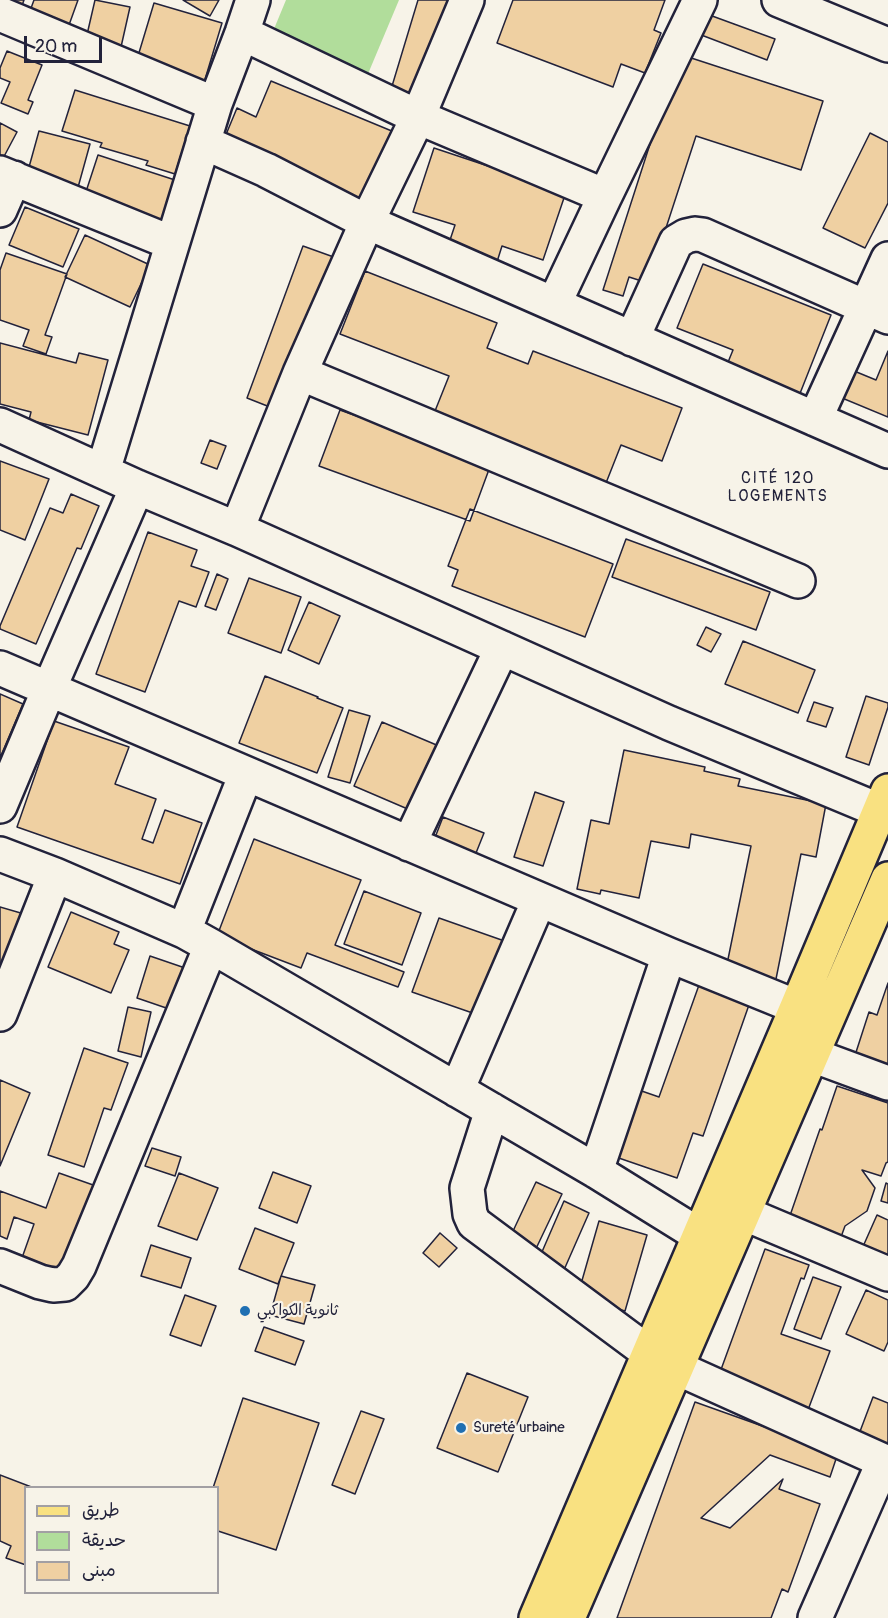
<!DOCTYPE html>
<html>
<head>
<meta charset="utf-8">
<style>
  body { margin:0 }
  #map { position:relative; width:888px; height:1618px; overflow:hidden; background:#f7f3e8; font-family:Pangolin,"Playpen Sans Arabic",sans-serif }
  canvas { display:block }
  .legend { position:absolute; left:24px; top:1486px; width:195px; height:108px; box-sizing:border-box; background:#f7f3e8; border:2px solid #a29fa3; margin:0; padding:8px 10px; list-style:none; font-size:18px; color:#22223b }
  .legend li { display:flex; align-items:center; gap:12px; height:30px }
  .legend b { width:30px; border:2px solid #a29fa3 }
  .scale { position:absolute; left:24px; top:36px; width:78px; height:27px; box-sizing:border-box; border:3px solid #22223b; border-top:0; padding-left:8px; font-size:18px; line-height:21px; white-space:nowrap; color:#22223b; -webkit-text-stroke:4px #f7f3e8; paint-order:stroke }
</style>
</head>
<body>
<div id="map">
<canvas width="888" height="1618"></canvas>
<ul class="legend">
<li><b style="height:8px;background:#f9e181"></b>طريق</li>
<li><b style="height:16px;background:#b1dd9b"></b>حديقة</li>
<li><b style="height:16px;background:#efd0a2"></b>مبنى</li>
</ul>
<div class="scale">20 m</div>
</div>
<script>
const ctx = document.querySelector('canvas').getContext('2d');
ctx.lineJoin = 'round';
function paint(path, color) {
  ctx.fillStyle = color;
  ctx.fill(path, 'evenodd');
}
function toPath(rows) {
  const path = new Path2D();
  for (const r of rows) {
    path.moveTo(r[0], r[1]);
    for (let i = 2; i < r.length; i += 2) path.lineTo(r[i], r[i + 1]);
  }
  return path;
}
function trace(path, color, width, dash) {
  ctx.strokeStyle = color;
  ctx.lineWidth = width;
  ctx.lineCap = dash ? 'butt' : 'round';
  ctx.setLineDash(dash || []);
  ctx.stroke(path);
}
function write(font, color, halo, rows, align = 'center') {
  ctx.font = font + ' Pangolin,"Playpen Sans Arabic",sans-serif';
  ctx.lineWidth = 4.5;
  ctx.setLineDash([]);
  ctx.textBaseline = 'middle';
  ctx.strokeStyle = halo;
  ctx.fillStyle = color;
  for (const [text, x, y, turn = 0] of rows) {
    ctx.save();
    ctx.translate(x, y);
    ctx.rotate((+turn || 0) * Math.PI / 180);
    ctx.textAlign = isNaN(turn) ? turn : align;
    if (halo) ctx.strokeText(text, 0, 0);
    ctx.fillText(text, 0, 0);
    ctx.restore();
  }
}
paint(toPath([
  [286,0,399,0,365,81,269,41]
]), '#b1dd9b');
const building = toPath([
  [0,0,24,0,20,11,0,0],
  [34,0,78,0,69,25,30,11,34,0],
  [95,0,130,7,121,47,86,39,95,0],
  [183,0,219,0,210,16,183,0],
  [418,0,459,0,424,118,386,106,418,0],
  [513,0,665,0,654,30,661,33,645,73,621,64,613,87,497,43,513,0],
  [154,3,222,23,203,86,135,66,154,3],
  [704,13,775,39,767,60,696,33,704,13],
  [7,51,42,65,28,100,33,102,28,114,1,103,10,82,0,78,0,68,7,51],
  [679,54,823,101,801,170,696,136,648,283,629,277,623,296,603,290,679,54],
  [271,81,399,134,367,210,220,149,237,108,256,117,271,81],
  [75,90,190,126,175,174,146,165,148,161,100,147,102,143,62,131,75,90],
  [0,123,17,132,0,164,0,123],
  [39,131,90,144,77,191,26,178,39,131],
  [870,133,888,142,888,203,865,248,823,228,870,133],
  [434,148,566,192,543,260,502,246,496,265,447,249,455,225,413,212,434,148],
  [98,155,175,180,157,235,80,210,98,155],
  [25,207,79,229,63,267,9,245,25,207],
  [85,235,150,265,130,307,65,277,85,235],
  [303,246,342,260,285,413,247,398,303,246],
  [6,253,67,274,45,335,52,337,46,354,23,346,29,330,0,320,0,270,6,253],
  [703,264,831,315,797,401,724,372,733,350,677,328,703,264],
  [365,271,497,323,487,348,528,364,533,351,682,408,662,461,621,445,606,483,433,416,449,376,340,334,365,271],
  [0,343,76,363,79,353,108,360,88,435,29,420,31,412,0,404,0,343],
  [888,351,888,417,830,393,842,366,876,380,888,351],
  [340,410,491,464,470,521,319,466,340,410],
  [210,440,226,446,217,469,201,463,210,440],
  [0,461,49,479,25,540,0,530,0,461],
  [71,494,99,506,81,549,77,548,36,644,0,629,0,626,50,508,63,513,71,494],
  [470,509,613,564,585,637,452,586,458,570,448,566,470,509],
  [148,532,197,550,191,566,209,572,196,607,179,601,145,692,96,674,148,532],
  [626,539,770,592,756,630,612,577,626,539],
  [217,574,228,579,216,610,205,606,217,574],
  [249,578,301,597,281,653,228,633,249,578],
  [309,602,340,616,319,664,288,650,309,602],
  [706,627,721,634,711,652,697,645,706,627],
  [743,641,815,670,798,713,725,684,743,641],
  [265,676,318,697,317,698,343,708,317,773,239,743,265,676],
  [0,694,23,704,0,758,0,694],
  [866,696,888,703,888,707,869,765,846,757,866,696],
  [814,702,833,708,826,727,807,721,814,702],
  [349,710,370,716,350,783,328,777,349,710],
  [54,721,129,747,115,784,156,799,142,839,153,843,165,810,202,823,180,884,17,827,54,721],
  [382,722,446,749,417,813,354,786,382,722],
  [624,750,705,767,704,771,740,779,738,786,826,804,816,857,801,854,775,984,725,974,751,846,691,834,689,848,651,841,639,898,601,890,600,894,577,889,591,820,609,824,624,750],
  [535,792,564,802,543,866,514,857,535,792],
  [443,817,484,833,470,868,429,853,443,817],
  [254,839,361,880,335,945,404,972,398,987,307,953,301,968,217,936,254,839],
  [364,891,421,913,402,965,344,944,364,891],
  [0,907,31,916,0,1000,0,907],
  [71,912,119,932,114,944,129,950,111,993,48,967,71,912],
  [439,918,513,944,487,1018,412,992,439,918],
  [150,956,188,969,175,1011,137,998,150,956],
  [888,983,888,1090,848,1077,869,1012,877,1015,888,983],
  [699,985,750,1002,703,1136,693,1133,677,1178,610,1155,633,1088,659,1097,699,985],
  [128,1007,151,1012,141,1057,118,1051,128,1007],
  [84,1048,128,1063,111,1110,104,1108,84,1167,48,1155,84,1048],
  [0,1080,30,1093,0,1166,0,1080],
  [837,1086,888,1103,888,1162,886,1163,881,1176,862,1170,875,1188,867,1211,845,1226,837,1248,785,1230,820,1129,822,1130,837,1086],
  [152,1148,181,1157,175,1176,145,1166,152,1148],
  [273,1172,311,1186,297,1223,259,1208,273,1172],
  [59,1173,96,1186,60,1287,17,1272,34,1224,14,1217,7,1239,0,1236,0,1191,46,1208,59,1173],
  [179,1173,218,1188,197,1240,158,1226,179,1173],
  [536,1182,562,1194,532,1257,506,1246,536,1182],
  [886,1183,888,1184,888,1203,881,1201,886,1183],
  [564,1201,589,1213,560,1279,535,1268,564,1201],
  [877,1215,888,1220,888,1273,857,1260,877,1215],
  [599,1221,647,1235,625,1311,577,1298,599,1221],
  [255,1228,294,1243,278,1284,239,1269,255,1228],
  [440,1233,457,1248,439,1267,423,1253,440,1233],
  [151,1245,191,1258,181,1288,141,1276,151,1245],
  [765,1249,809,1265,804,1279,801,1278,781,1334,830,1351,805,1418,715,1386,765,1249],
  [281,1276,315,1285,304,1324,270,1315,281,1276],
  [813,1277,841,1287,821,1339,794,1329,813,1277],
  [866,1290,888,1300,888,1342,884,1351,846,1334,866,1290],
  [185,1295,216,1306,201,1346,170,1335,185,1295],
  [264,1327,304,1341,295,1365,255,1351,264,1327],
  [467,1373,528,1397,498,1472,437,1448,467,1373],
  [873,1397,888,1403,888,1454,856,1442,873,1397],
  [243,1398,319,1423,276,1550,218,1531,218,1488,213,1488,243,1398],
  [695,1402,838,1453,830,1477,770,1455,701,1518,730,1528,783,1479,779,1489,820,1504,788,1592,782,1589,771,1618,617,1618,695,1402],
  [361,1411,384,1419,355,1494,332,1485,361,1411],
  [0,1475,34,1488,26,1488,26,1565,6,1558,11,1546,0,1541,0,1475]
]);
paint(building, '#efd0a2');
trace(building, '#22223b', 1.5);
const minor = toPath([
  [779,0,888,45],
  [0,14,215,104],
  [242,33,418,117,605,196,554,304],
  [203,142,266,170,367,222,888,451],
  [0,173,172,243],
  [605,196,700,0],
  [0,210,14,178],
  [632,339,676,242,686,236,695,234,703,235,888,317],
  [300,373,798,581],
  [815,419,888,259],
  [0,425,137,487,237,529,669,723,888,814],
  [103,471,215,104,242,33,253,0],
  [237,529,300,373,367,222,418,117,467,0],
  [0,668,669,955,797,1007],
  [0,806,49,689,137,487],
  [409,844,502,648],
  [0,854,55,875,184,931,211,946,596,1171,699,1235],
  [184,931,246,774],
  [0,1014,55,875],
  [812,1055,888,1083],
  [457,1090,539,900],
  [492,1110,467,1188,470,1214,474,1223,649,1353,677,1368,888,1463],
  [596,1171,669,955],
  [743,1213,888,1274],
  [0,1266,40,1282,53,1285,65,1284,73,1276,79,1266,211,946],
  [815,1618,884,1461]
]);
const major = toPath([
  [536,1618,797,1007,888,791],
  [568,1618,888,879]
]);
trace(minor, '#22223b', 38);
trace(major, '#22223b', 38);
trace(minor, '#f7f3e8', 33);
trace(major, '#f9e181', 33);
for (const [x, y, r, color] of [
  [245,1311,6,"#1f6fb2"],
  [461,1428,6,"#1f6fb2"]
]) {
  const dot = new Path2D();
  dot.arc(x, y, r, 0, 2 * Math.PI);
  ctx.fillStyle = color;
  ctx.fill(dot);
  trace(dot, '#f7f3e8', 2);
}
write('15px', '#22223b', '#f7f3e8', [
  ["ثانوية الكواكبي",257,1311],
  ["Sureté urbaine",473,1428]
], 'left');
ctx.letterSpacing = '1.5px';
write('16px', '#22223b', '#f7f3e8', [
  ["CITÉ 120",778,479],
  ["LOGEMENTS",778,497]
]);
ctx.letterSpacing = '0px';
</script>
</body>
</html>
